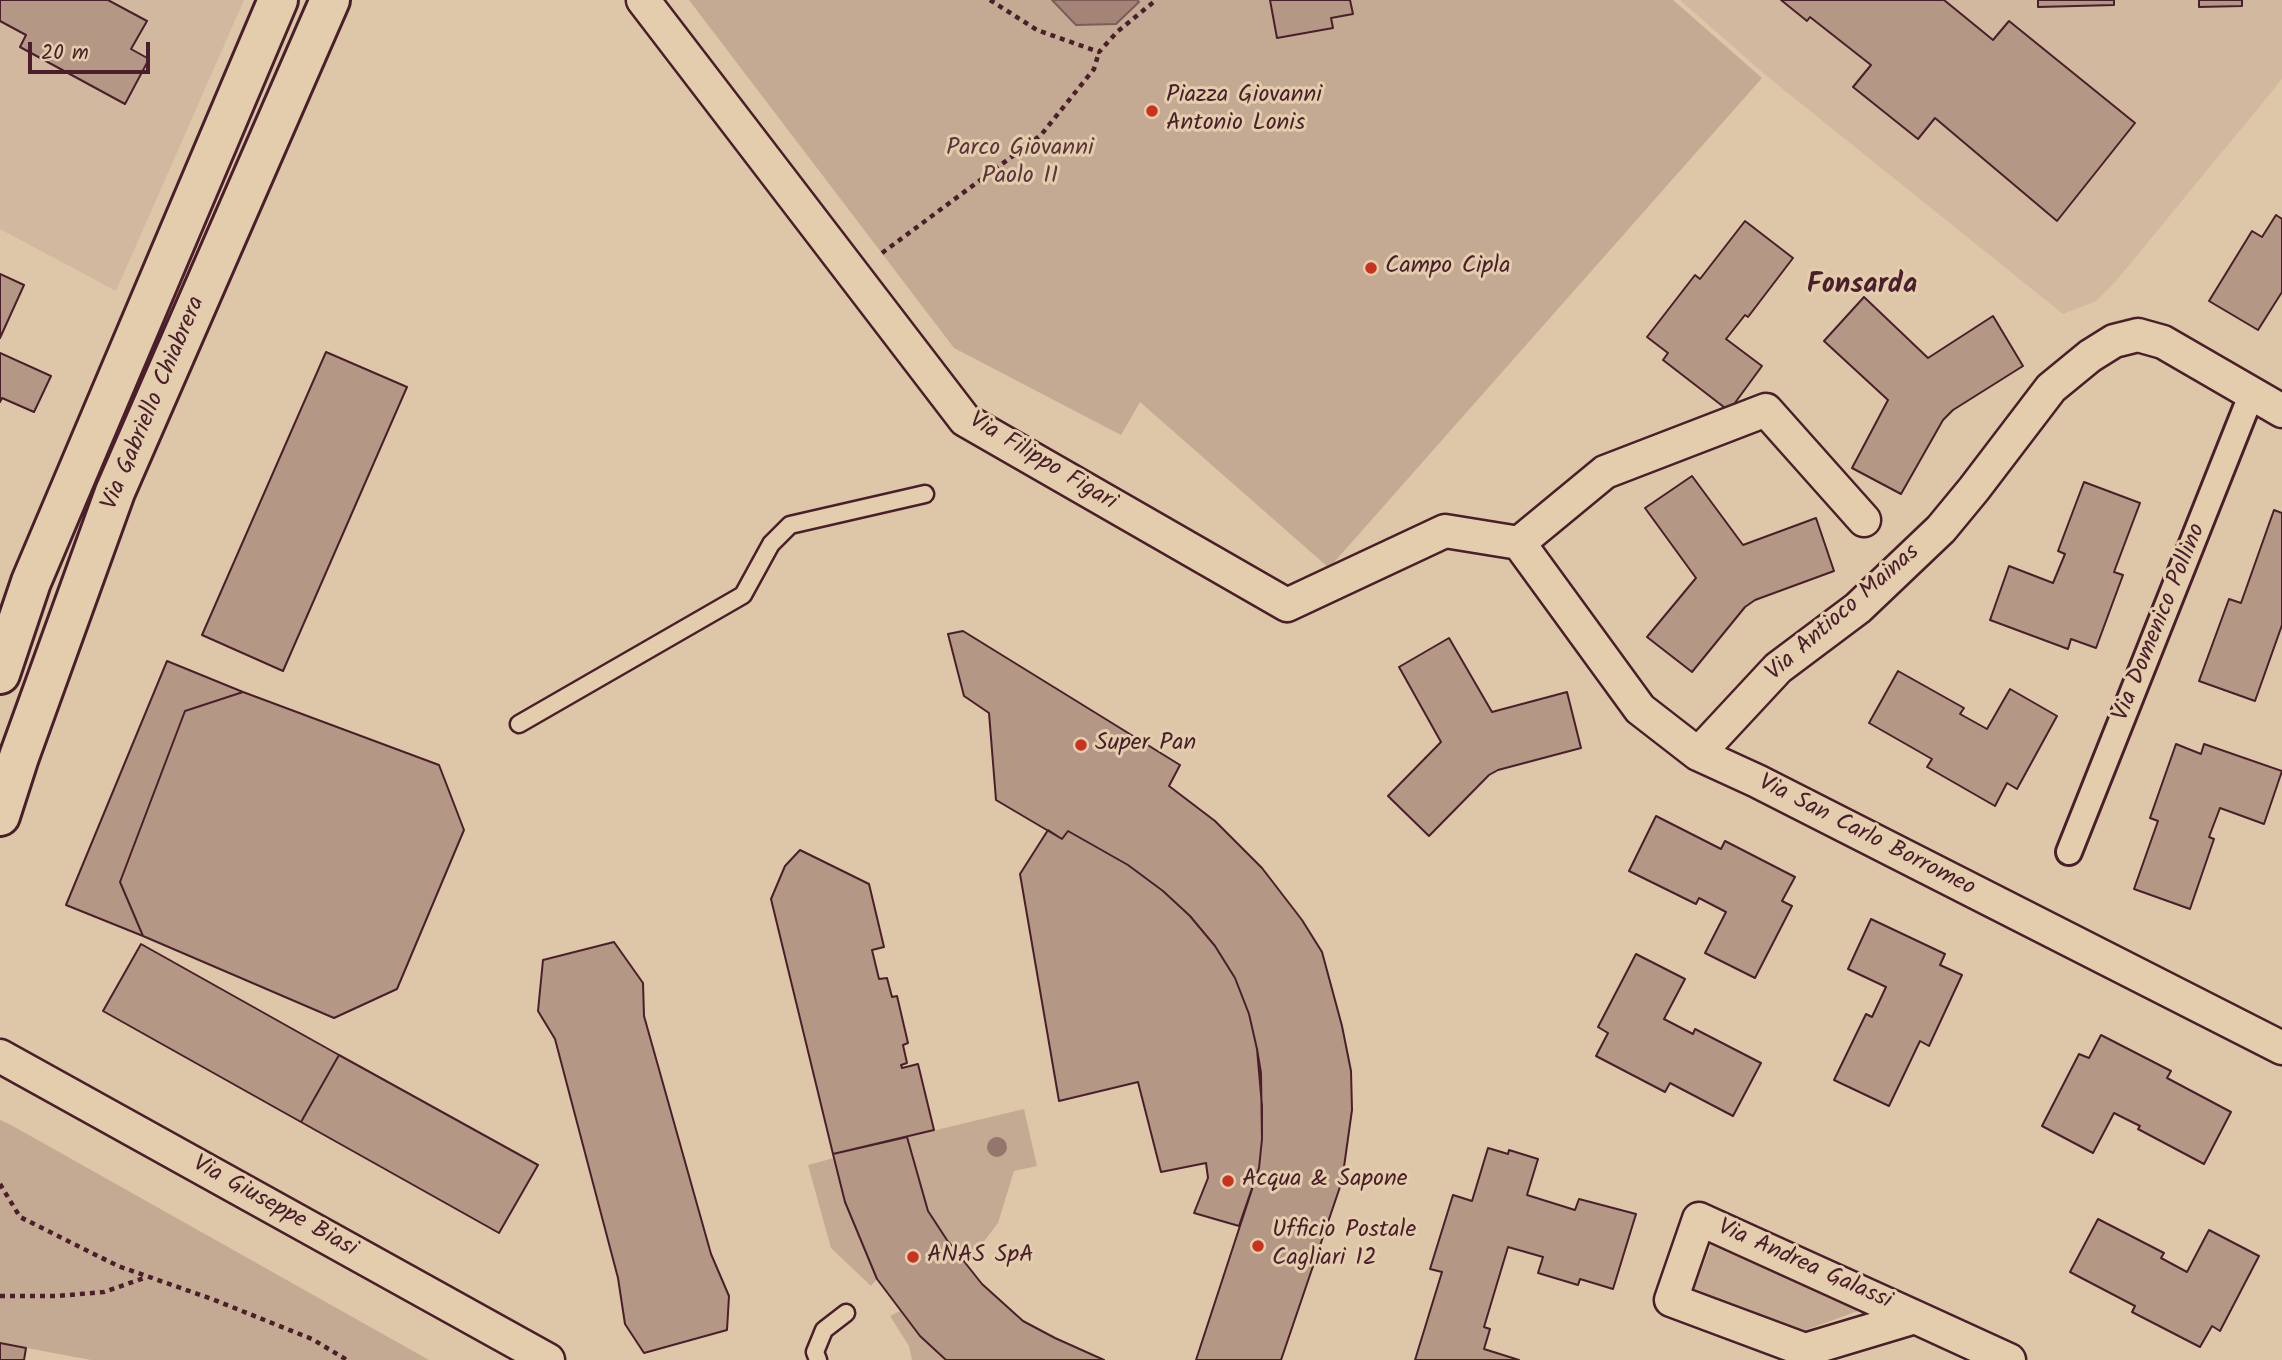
<!DOCTYPE html>
<html>
<head>
<meta charset="utf-8">
<style>
  body { margin:0 }
  #map { position:relative; width:2282px; height:1360px; overflow:hidden; background:#dec6a8; font-family:Kalam,sans-serif }
  canvas { display:block }
  .scale { position:absolute; left:28px; top:42px; width:122px; height:32px; box-sizing:border-box; border:4px solid #4a1f2b; border-top:0; padding-left:9px; font-size:21px; line-height:24px; white-space:nowrap; color:#4a1f2b; -webkit-text-stroke:5px #e4cdad; paint-order:stroke }
</style>
</head>
<body>
<div id="map">
<canvas width="2282" height="1360"></canvas>
<div class="scale">20 m</div>
</div>
<script>
const ctx = document.querySelector('canvas').getContext('2d');
ctx.lineJoin = 'round';
function paint(path, color) {
  ctx.fillStyle = color;
  ctx.fill(path, 'evenodd');
}
function toPath(rows) {
  const path = new Path2D();
  for (const r of rows) {
    path.moveTo(r[0], r[1]);
    for (let i = 2; i < r.length; i += 2) path.lineTo(r[i], r[i + 1]);
  }
  return path;
}
function trace(path, color, width, dash) {
  ctx.strokeStyle = color;
  ctx.lineWidth = width;
  ctx.lineCap = dash ? 'butt' : 'round';
  ctx.setLineDash(dash || []);
  ctx.stroke(path);
}
function write(font, color, halo, rows, align = 'center') {
  ctx.font = font + ' Kalam,sans-serif';
  ctx.lineWidth = 6;
  ctx.setLineDash([]);
  ctx.textBaseline = 'middle';
  ctx.strokeStyle = halo;
  ctx.fillStyle = color;
  for (const [text, x, y, turn = 0] of rows) {
    ctx.save();
    ctx.translate(x, y);
    ctx.rotate((+turn || 0) * Math.PI / 180);
    ctx.textAlign = isNaN(turn) ? turn : align;
    if (halo) ctx.strokeText(text, 0, 0);
    ctx.fillText(text, 0, 0);
    ctx.restore();
  }
}
paint(toPath([
  [0,0,244,0,116,291,0,229],
  [1680,0,2282,0,2282,79,2116,281,2096,301,2063,314,1768,77]
]), '#d1b89e');
paint(toPath([
  [689,0,1673,0,1762,78,1329,568,1140,402,1121,435,954,348],
  [1024,1109,1037,1166,1014,1171,998,1223,966,1265,928,1211,907,1137],
  [0,1120,11,1125,429,1360,91,1360,0,1343],
  [834,1158,845,1202,877,1279,871,1286,831,1248,808,1165],
  [1711,1245,1858,1311,1800,1332,1693,1291],
  [900,1311,920,1336,946,1360,912,1360,909,1346,890,1316]
]), '#c5aa93');
const water = toPath([
  [1052,0,1137,0,1139,2,1116,24,1076,25,1052,0]
]);
paint(water, '#a38476');
trace(water, '#7f5c58', 2);
const building = toPath([
  [0,0,108,0,147,21,131,49,149,59,125,104,20,47,26,35,0,21,0,0],
  [1270,0,1350,0,1353,14,1331,18,1333,28,1277,38,1270,0],
  [1781,0,1944,0,1993,40,2009,21,2135,123,2057,221,1935,118,1918,139,1853,87,1871,65,1810,17,1807,21,1781,0],
  [2038,0,2114,0,2114,5,2038,7,2038,0],
  [2199,0,2242,0,2242,6,2199,7,2199,0],
  [2276,215,2282,219,2282,292,2258,330,2209,301,2252,231,2262,237,2276,215],
  [1745,221,1793,258,1748,317,1745,315,1726,339,1762,366,1729,411,1663,360,1668,353,1647,337,1695,275,1700,279,1745,221],
  [0,274,24,285,0,338,0,274],
  [1864,297,1928,358,1993,316,2023,366,1953,410,1943,420,1901,494,1852,468,1888,400,1824,341,1864,297],
  [326,352,407,387,283,671,202,635,326,352],
  [0,353,51,376,34,412,2,398,0,402,0,353],
  [1692,476,1743,545,1816,518,1834,571,1755,600,1745,607,1692,672,1647,637,1696,578,1645,508,1692,476],
  [2084,482,2140,503,2114,572,2123,575,2096,648,2071,639,2068,649,1990,620,2009,566,2053,583,2065,554,2058,551,2084,482],
  [2274,510,2282,513,2282,625,2255,701,2199,681,2229,599,2241,603,2274,510],
  [963,631,1180,765,1169,786,1215,821,1262,868,1302,920,1322,952,1342,1026,1351,1071,1352,1110,1342,1181,1281,1360,1196,1360,1259,1168,1262,1139,1261,1073,1257,1049,1249,1014,1235,978,1215,946,1190,916,1163,891,1128,865,1068,831,1062,839,996,800,989,713,964,696,948,634,963,631],
  [1449,638,1492,712,1567,692,1581,748,1498,770,1489,775,1429,836,1388,796,1441,742,1399,667,1449,638],
  [167,661,243,692,185,711,120,882,143,936,66,905,167,661],
  [1898,671,1964,708,1960,714,1987,729,2010,689,2057,716,2017,789,2007,783,1995,806,1927,767,1932,759,1869,723,1898,671],
  [243,692,439,765,464,830,397,989,334,1018,143,936,120,882,185,711,243,692],
  [2176,744,2201,754,2204,744,2282,771,2264,824,2220,808,2209,837,2214,839,2190,909,2134,889,2158,821,2150,818,2176,744],
  [1656,816,1721,849,1725,841,1795,877,1782,901,1792,906,1755,978,1705,953,1726,912,1699,898,1696,904,1629,871,1656,816],
  [1048,830,1062,839,1068,831,1128,865,1163,891,1190,916,1215,946,1235,978,1249,1014,1257,1049,1262,1106,1262,1139,1259,1168,1239,1226,1194,1213,1208,1178,1206,1163,1161,1172,1138,1082,1059,1101,1020,874,1048,830],
  [800,850,869,884,884,947,872,950,879,979,887,978,892,997,897,996,908,1043,903,1045,907,1063,901,1065,902,1068,918,1064,934,1130,833,1154,771,899,785,866,800,850],
  [1871,919,1945,954,1940,965,1962,975,1929,1046,1920,1041,1889,1106,1834,1080,1866,1014,1872,1017,1886,987,1848,969,1871,919],
  [614,942,643,983,644,1016,711,1254,729,1296,727,1330,644,1353,625,1324,618,1278,555,1039,538,1011,543,960,614,942],
  [141,944,339,1055,301,1122,103,1011,141,944],
  [1636,954,1685,979,1664,1019,1693,1034,1695,1029,1761,1063,1733,1116,1670,1083,1665,1092,1596,1056,1608,1033,1598,1027,1636,954],
  [2101,1035,2171,1071,2167,1078,2231,1112,2204,1164,2138,1129,2140,1126,2114,1113,2093,1153,2042,1126,2079,1054,2089,1058,2101,1035],
  [339,1055,538,1165,499,1233,301,1122,339,1055],
  [907,1137,928,1211,947,1240,982,1284,1023,1321,1055,1338,1104,1360,946,1360,920,1336,877,1279,845,1202,833,1154,907,1137],
  [1488,1148,1508,1154,1509,1150,1538,1159,1527,1195,1575,1210,1579,1199,1636,1214,1613,1289,1580,1279,1578,1285,1538,1273,1543,1257,1508,1247,1484,1327,1490,1329,1484,1349,1519,1360,1415,1360,1442,1272,1430,1269,1453,1195,1472,1201,1488,1148],
  [2098,1219,2164,1253,2161,1258,2187,1272,2209,1230,2259,1256,2220,1331,2212,1326,2200,1347,2132,1312,2135,1306,2070,1272,2098,1219],
  [0,1343,26,1348,24,1360,0,1360,0,1343]
]);
paint(building, '#b49785');
trace(building, '#4a1f2b', 2);
const service = toPath([
  [519,724,743,595,771,544,790,525,925,494],
  [818,1360,815,1352,824,1330,846,1313]
]);
const pedestrian = toPath([
  [2069,852,2252,393]
]);
const minor = toPath([
  [643,0,965,420,1287,605,1445,531,1519,543],
  [1519,543,1640,709,1698,754,1757,781,2282,1048],
  [1519,543,1605,472,1766,410,1864,520],
  [1698,754,1778,668,1858,608,1941,529,1974,489,2051,388,2090,356,2114,341,2138,335,2163,342,2282,411],
  [0,1056,548,1360],
  [1915,1317,1805,1350,1671,1300,1699,1219,1915,1317,2009,1360]
]);
const tertiary = toPath([
  [0,674,31,582,278,0],
  [0,816,19,757,115,492,330,0]
]);
trace(service, '#4a1f2b', 21);
trace(pedestrian, '#4a1f2b', 30);
trace(minor, '#4a1f2b', 37);
trace(tertiary, '#4a1f2b', 44);
trace(toPath([
  [990,0,1037,30,1099,52,1117,32,1156,0],
  [882,253,1041,135,1094,69,1099,52],
  [0,1184,20,1217,118,1266,212,1299,312,1339,347,1360],
  [0,1296,57,1296,104,1292,147,1277]
]), '#4a1f2b', 4.5, [5, 5]);
trace(service, '#e4cdad', 16);
trace(pedestrian, '#e4cdad', 24);
trace(minor, '#e4cdad', 32);
trace(tertiary, '#e4cdad', 38);
ctx.fillStyle = '#96766c';
for (const [x, y] of [
  [997,1147]
]) {
  ctx.beginPath();
  ctx.arc(x, y, 10, 0, 2 * Math.PI);
  ctx.fill();
}
for (const [x, y, r, color] of [
  [1152,111,7,"#c8321e"],
  [1371,268,7,"#c8321e"],
  [1081,745,7,"#c8321e"],
  [1228,1181,7,"#c8321e"],
  [1258,1246,7,"#c8321e"],
  [913,1257,7,"#c8321e"]
]) {
  const dot = new Path2D();
  dot.arc(x, y, r, 0, 2 * Math.PI);
  ctx.fillStyle = color;
  ctx.fill(dot);
  trace(dot, '#e4cdad', 2.5);
}
write('24px', '#4a1f2b', '#e4cdad', [
  ["Piazza Giovanni",1166,97],
  ["Antonio Lonis",1166,125],
  ["Campo Cipla",1385,268],
  ["Super Pan",1095,745],
  ["Acqua & Sapone",1242,1181],
  ["Ufficio Postale",1272,1232],
  ["Cagliari 12",1272,1260],
  ["ANAS SpA",927,1257]
], 'left');
write('24px', '#5c343b', '#e4cdad', [
  ["Parco Giovanni",1020,150],
  ["Paolo II",1020,178]
]);
write('24px', '#4a1f2b', '#e4cdad', [
  ["Via Gabriello Chiabrera",155,404,-67],
  ["Via Filippo Figari",1042,463,31],
  ["Via Antioco Mainas",1844,614,-41],
  ["Via Domenico Pollino",2161,623,-68],
  ["Via San Carlo Borromeo",1866,837,27],
  ["Via Giuseppe Biasi",274,1208,29],
  ["Via Andrea Galassi",1804,1266,24]
]);
write('bold 28px', '#4a1f2b', '#e4cdad', [
  ["Fonsarda",1862,287]
]);
</script>
</body>
</html>
